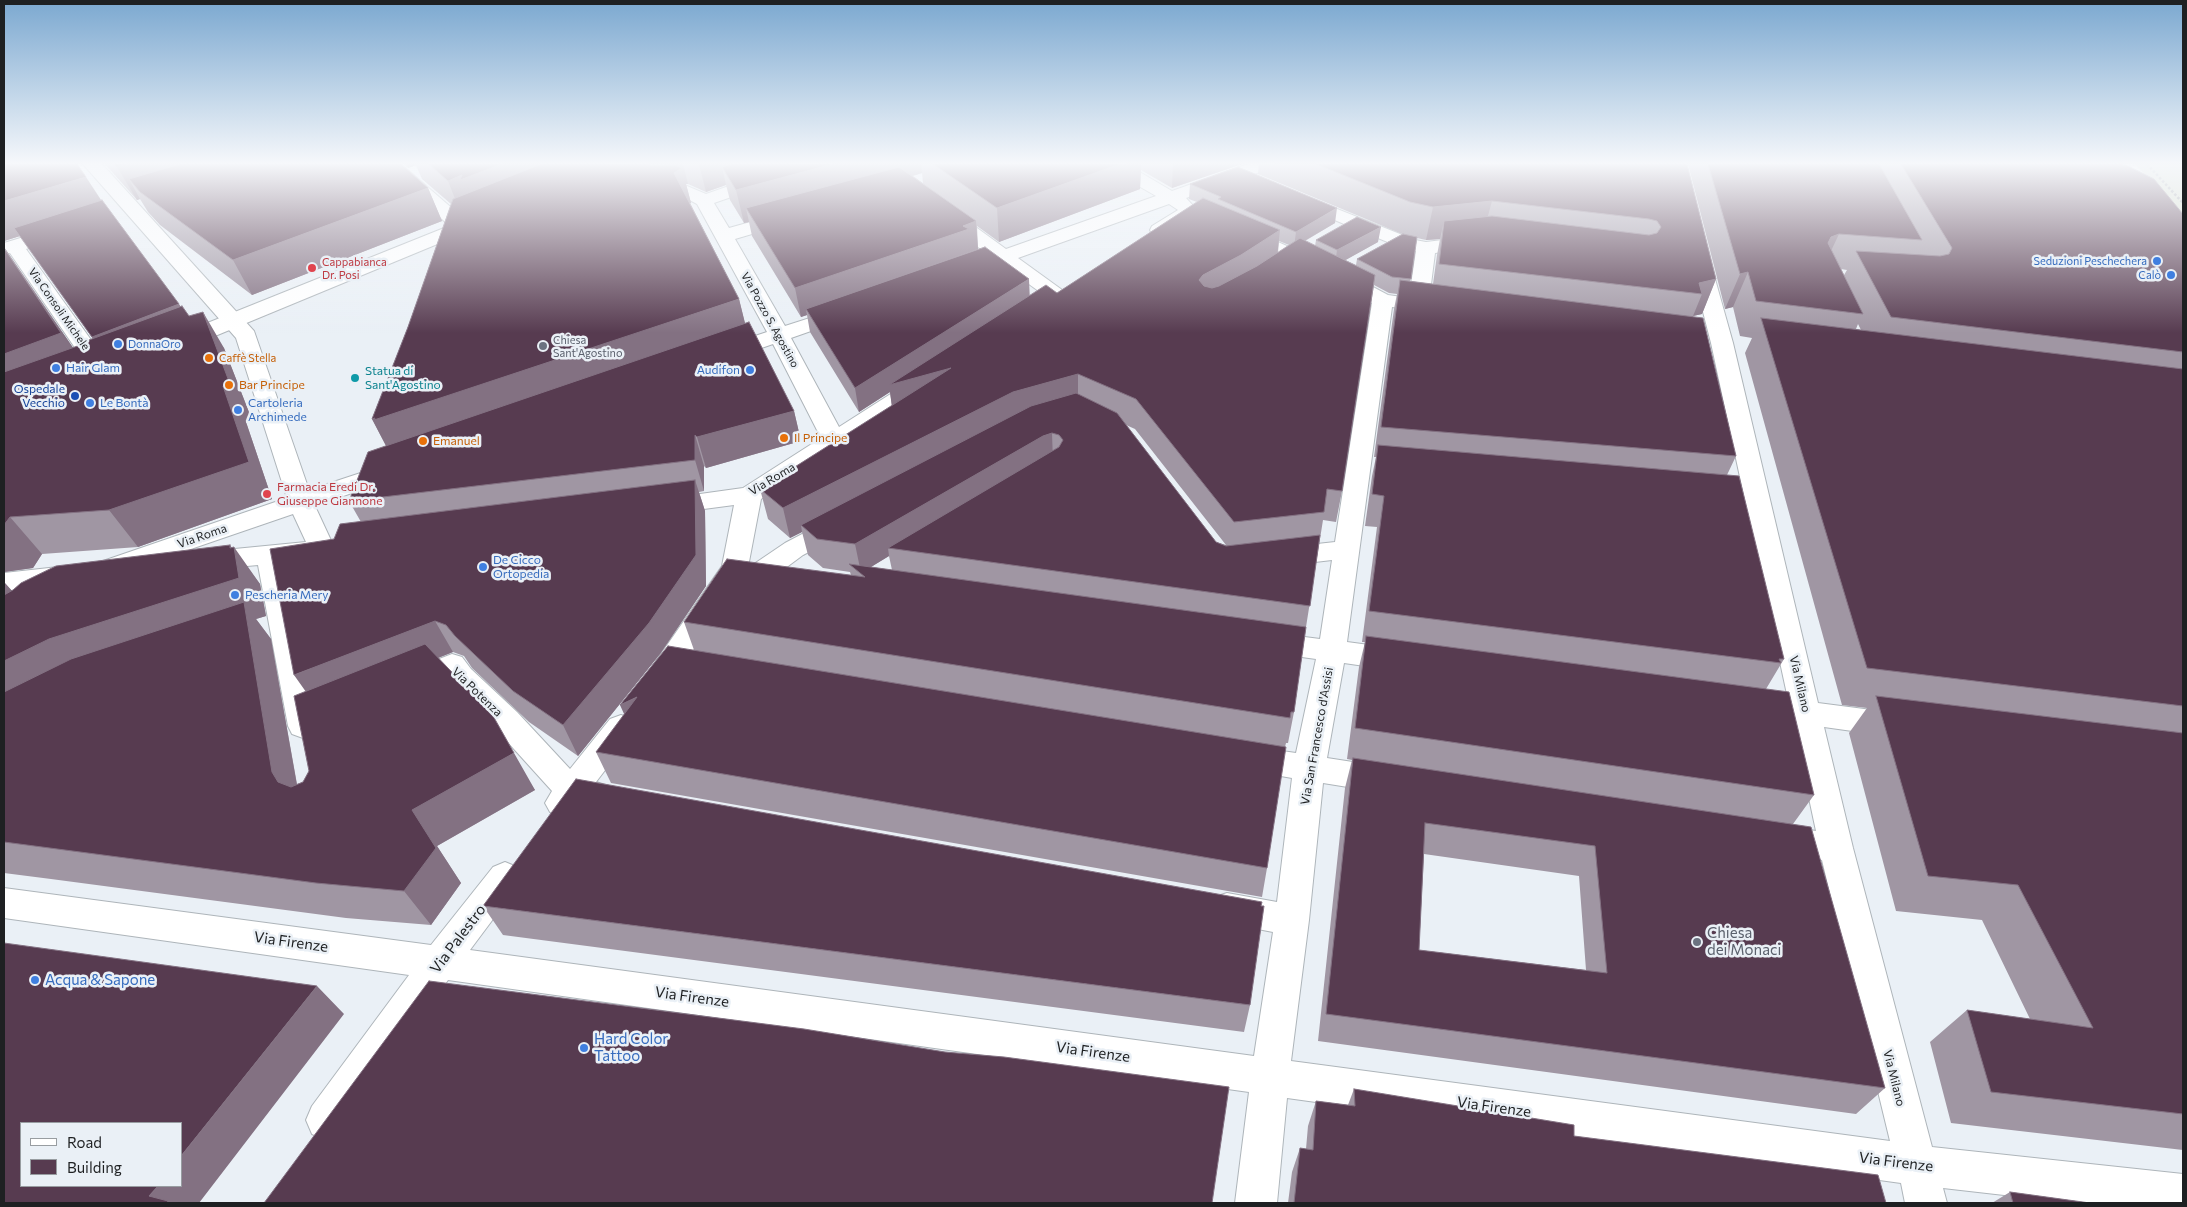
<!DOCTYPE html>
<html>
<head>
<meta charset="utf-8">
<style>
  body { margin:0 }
  #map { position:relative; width:2187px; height:1207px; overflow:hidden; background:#eaf0f6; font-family:Commissioner,sans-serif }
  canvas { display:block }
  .frame { position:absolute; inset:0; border:5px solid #1e2022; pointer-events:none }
  .legend { position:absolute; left:20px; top:1122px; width:162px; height:65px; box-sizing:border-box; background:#eaf0f6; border:1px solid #989da1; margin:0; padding:6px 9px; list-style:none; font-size:15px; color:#1e2022 }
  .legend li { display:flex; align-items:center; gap:10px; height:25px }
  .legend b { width:25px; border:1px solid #989da1 }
</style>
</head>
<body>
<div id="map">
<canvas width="2187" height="1207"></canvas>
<div class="frame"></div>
<ul class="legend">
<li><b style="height:6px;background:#fff"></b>Road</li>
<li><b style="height:14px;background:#573b50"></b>Building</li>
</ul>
</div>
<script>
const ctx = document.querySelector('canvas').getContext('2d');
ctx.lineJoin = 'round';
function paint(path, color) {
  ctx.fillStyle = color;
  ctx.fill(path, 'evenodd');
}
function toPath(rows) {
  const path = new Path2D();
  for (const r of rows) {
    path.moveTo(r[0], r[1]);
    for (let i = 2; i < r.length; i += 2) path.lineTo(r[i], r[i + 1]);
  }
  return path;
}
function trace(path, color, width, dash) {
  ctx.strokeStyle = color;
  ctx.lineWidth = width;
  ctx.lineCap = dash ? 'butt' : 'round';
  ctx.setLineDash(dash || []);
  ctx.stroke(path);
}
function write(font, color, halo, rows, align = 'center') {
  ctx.font = font + ' Commissioner,sans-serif';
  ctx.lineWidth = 5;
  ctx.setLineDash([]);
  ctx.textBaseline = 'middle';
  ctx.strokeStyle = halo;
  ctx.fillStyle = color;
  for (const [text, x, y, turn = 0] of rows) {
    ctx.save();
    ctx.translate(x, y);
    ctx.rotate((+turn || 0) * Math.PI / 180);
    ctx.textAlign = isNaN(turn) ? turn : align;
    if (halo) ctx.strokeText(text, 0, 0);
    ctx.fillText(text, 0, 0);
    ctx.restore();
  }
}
paint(toPath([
  [2135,164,2183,164,2183,218]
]), '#d3dbc4');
const street = toPath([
  [83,164,102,164,254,331,309,490,391,463,400,466,403,471,400,476,315,506,335,549,331,555,322,558,318,557,308,560,284,562,316,714,320,716,324,724,320,732,303,738,292,734,288,726,258,565,204,570,195,567,191,561,195,555,204,552,306,542,293,514,112,576,103,573,99,567,103,561,287,498,236,338,83,164],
  [382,164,401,164,469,223,471,227,469,231,462,233,455,231,382,164],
  [608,164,629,164,669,188,687,186,706,194,792,164,818,164,815,168,714,203,729,228,786,212,793,214,795,218,793,222,735,239,785,326,844,307,851,309,854,313,851,317,791,338,839,427,914,379,922,377,930,379,933,384,930,389,761,499,748,567,670,685,660,688,650,685,645,677,722,566,734,505,666,514,657,512,653,506,657,500,743,488,821,438,773,344,724,361,716,359,713,354,716,349,767,332,697,204,684,197,666,199,660,198,611,168,608,164],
  [1104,164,1126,164,1172,191,1248,164,1274,164,1271,168,1186,198,1198,211,1195,215,1166,234,1159,236,1152,234,1150,230,1152,226,1178,210,1169,204,1018,258,1065,292,1068,296,1065,300,1058,302,1051,300,1001,264,964,276,957,274,954,270,957,266,989,255,941,220,939,216,941,212,948,210,955,212,1006,249,1156,196,1107,168,1104,164],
  [1302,195,1415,240,1426,242,1475,236,1482,238,1485,242,1482,246,1475,248,1435,253,1429,300,1439,303,1442,307,1439,311,1432,313,1392,307,1347,642,1399,649,1409,652,1413,660,1409,668,1399,671,1344,663,1327,758,1385,767,1396,771,1401,780,1396,789,1385,793,1323,783,1309,920,1291,1061,1890,1141,1822,860,1779,853,1767,849,1763,839,1767,829,1779,825,1816,831,1793,723,1746,715,1742,707,1746,699,1757,696,1788,699,1711,343,1690,261,1693,257,1700,255,1707,257,1710,261,1733,343,1818,703,1895,713,1906,717,1910,725,1906,733,1895,737,1824,727,1853,848,1932,1147,2183,1174,2183,1203,2074,1203,1943,1188,1947,1203,1905,1203,1901,1183,1287,1098,1277,1203,1235,1203,1249,1092,448,980,340,1134,326,1140,312,1134,306,1120,312,1106,409,975,4,918,4,888,431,945,493,867,505,862,517,867,522,877,517,887,470,950,1254,1056,1273,932,1227,923,1215,919,1210,908,1215,897,1227,893,1277,902,1292,778,1247,770,1236,767,1231,758,1236,749,1247,746,1296,753,1316,659,1266,652,1256,649,1252,642,1256,635,1266,632,1320,639,1332,560,1281,566,1272,563,1268,557,1272,551,1281,548,1335,542,1372,303,1329,279,1237,238,1235,234,1237,230,1244,228,1251,230,1343,271,1388,295,1409,298,1416,251,1402,248,1296,204,1293,200,1296,196,1302,195],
  [60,226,67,228,69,232,67,236,26,249,114,372,111,377,103,379,95,377,10,253,4,255,4,243,60,226],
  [838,518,847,520,851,526,847,532,803,555,772,578,763,580,754,578,750,571,754,564,785,543,829,520,838,518],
  [67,566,76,568,80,575,76,582,4,591,4,573,67,566],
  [452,654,462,657,471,669,517,712,570,769,610,719,621,715,632,719,636,727,632,735,596,782,615,788,620,797,615,806,604,810,578,805,572,812,561,816,550,812,545,803,552,791,495,728,447,679,413,692,403,689,398,681,403,673,452,654]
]);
const secondary = toPath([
  [474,216,481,218,483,222,481,226,186,348,178,349,170,348,167,343,170,338,474,216]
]);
trace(street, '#aeb5ba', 2);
trace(secondary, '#aeb5ba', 2);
trace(toPath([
  [2147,164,2183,203]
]), '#8b8f94', 2.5, [2.5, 2]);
paint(street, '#fff');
paint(secondary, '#fff');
paint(toPath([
  [4,164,101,201,180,306,189,316,224,348,252,420,246,422,272,499,138,547,42,554,33,568,4,572,4,247,73,348,86,343,93,339,20,236,4,241],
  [105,164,401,164,428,188,442,221,252,295,160,225,148,212,140,199,137,200],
  [404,164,1242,164,1172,188,1141,170,1140,189,999,242,977,226,978,249,1030,296,1057,293,1197,202,1189,199,1190,184,1335,223,1305,241,1315,246,1316,240,1378,242,1345,260,1356,265,1357,259,1402,234,1258,174,1259,164,1687,164,1716,279,1702,314,1693,316,1736,456,1727,475,1784,659,1766,689,1814,795,1793,824,1885,1088,1856,1114,1318,1041,1345,788,1352,760,1347,759,1359,667,1365,642,1362,642,1377,527,1365,526,1372,476,1376,457,1374,457,1394,309,1397,294,1389,293,1374,285,1342,491,1336,522,1323,520,1306,627,1294,712,1288,743,1286,743,1285,747,1267,868,1262,897,611,783,596,752,694,650,684,622,851,575,850,572,823,568,808,555,802,532,790,538,768,519,760,489,892,406,890,392,859,412,810,332,807,315,801,317,752,236,749,222,744,223,730,200,726,185,706,192,688,184,686,184,691,203,690,203,739,299,745,324,794,411,801,441,706,468,704,466,704,491,699,492,705,511,706,586,660,654,578,756,529,722,472,668,464,656,453,652,438,658,535,790,437,846,461,883,431,925,346,918,51,879,4,873,4,582,12,591,232,547,260,584,266,616,256,619,271,639,297,784,303,782,309,771,306,692,334,539,361,522,349,501,386,446,372,419,408,327,451,204,422,179,416,165,408,168],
  [922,173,923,183,913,176],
  [1417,238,1426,240,1440,239,1437,255,1433,284,1410,281],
  [1279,241,1289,245,1278,253],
  [1126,425,1135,429,1226,545,1216,542],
  [889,556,892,570,871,567],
  [1424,854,1579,876,1586,970,1419,950],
  [1688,164,2119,164,2183,214,2183,1150,1951,1123,1930,1042,1967,1010,2030,1019,1982,920,1896,911,1849,733,1867,708,1842,705,1745,353,1752,338,1740,336,1733,307,1725,309],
  [1841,269,1847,270,1844,275],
  [1858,324,1861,330,1856,329],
  [483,906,1250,1005,1244,1032,503,935],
  [1354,1089,1574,1136,1886,1203,1288,1203,1292,1172,1300,1148,1306,1149,1308,1126,1316,1101,1348,1105],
  [2010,1192,2090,1203,1992,1203]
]), '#a096a3');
paint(toPath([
  [127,164,253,164,129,179,140,199,137,200,117,167],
  [407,164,416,164,416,165,408,168],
  [502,164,594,164,461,214,448,181,462,175],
  [664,164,683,164,688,184,686,184,691,203,683,207,669,186],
  [699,164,786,164,722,167,726,185,706,192],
  [833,164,921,164,922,173,753,220,746,208,749,222,744,223,736,190],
  [1120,164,1141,164,1140,189,999,242,997,208],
  [1173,164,1242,164,1172,188],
  [86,177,107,209,4,241,4,201],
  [428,188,442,221,252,295,233,260],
  [1492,201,1483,234,1444,221,1440,239,1426,240,1433,207],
  [1337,208,1335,223,1294,247,1296,232],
  [976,221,978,249,806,309,807,315,801,317,795,288],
  [1381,227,1378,242,1335,266,1337,250],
  [1280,230,1277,257,1201,303,1199,280,1203,275],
  [1839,234,1823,268,1811,277,1831,237],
  [4,247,87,368,4,400],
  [1748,272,1733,307,1725,309,1740,274],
  [1029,279,1030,302,951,368,893,415,890,392,859,412,855,388],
  [1716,279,1702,314,1693,316,1702,294,1699,283],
  [739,299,748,335,392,457,372,419],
  [179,304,193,327,108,360,92,337],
  [203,312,224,348,252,420,246,422,272,499,138,547,109,510,223,386],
  [1078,374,1078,403,801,525,802,532,790,538,783,508,1013,392],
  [794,411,801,441,706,468,697,437],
  [1052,433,1053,462,888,548,889,556,861,573,855,544,1043,436],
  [695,435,704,466,704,491,695,460],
  [695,480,705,511,706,586,660,654,578,756,563,725],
  [10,517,42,554,33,568,4,572,4,525],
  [230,545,235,553,234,547,260,584,266,616,256,619,271,639,301,808,4,716,4,661,230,548],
  [4,582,13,592,4,595],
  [435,621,453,652,316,706,294,675],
  [637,697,634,736,620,705],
  [514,753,535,790,437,846,461,883,431,925,404,891,412,810],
  [317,986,344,1014,199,1203,161,1203,149,1196,158,1186,181,1186,181,1156]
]), '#837182');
const building = toPath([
  [4,164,77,164,86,177,4,201,4,164],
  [114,164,127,164,117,167,114,164],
  [180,164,401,164,428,188,233,260,140,192,129,179,180,164],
  [429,164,502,164,460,180,462,175,448,181,429,164],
  [541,164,648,164,650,165,675,165,682,168,674,173,739,299,374,420,375,418,372,419,408,327,453,199,541,164],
  [731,164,833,164,736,190,722,167,731,164],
  [933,164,1120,164,997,208,933,164],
  [1316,164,1687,164,1716,279,1699,283,1702,294,1439,264,1444,221,1492,216,1649,235,1657,233,1661,227,1657,221,1649,219,1492,201,1433,207,1410,202,1316,164],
  [1708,164,1879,164,1922,240,1839,234,1831,237,1828,243,1863,314,1756,301,1748,272,1740,274,1708,164],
  [1901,164,2119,164,2128,166,2154,179,2183,214,2183,352,1891,317,1856,251,1940,256,1949,254,1952,248,1901,164],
  [899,167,976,221,963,226,969,229,795,288,746,208,899,167],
  [1238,167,1337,208,1296,232,1218,199,1221,197,1190,184,1238,167],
  [1203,198,1280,230,1241,255,1203,275,1199,280,1204,286,1212,288,1219,286,1257,266,1300,238,1375,275,1342,491,1327,489,1324,512,1234,522,1136,399,1078,374,1013,392,783,508,760,489,951,368,889,385,1046,285,1057,293,1203,198],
  [102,200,179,304,92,337,14,228,102,200],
  [1357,217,1381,227,1337,250,1316,240,1357,217],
  [1403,234,1417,237,1411,279,1392,277,1357,259,1403,234],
  [985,247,1029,279,855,388,806,309,985,247],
  [4,248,61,333,4,354,4,248],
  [1400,280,1703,318,1736,456,1381,427,1400,280],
  [182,306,189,316,203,312,230,384,223,386,249,462,109,510,10,517,4,525,4,372,86,343,89,340,182,306],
  [1761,318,2183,369,2183,706,1867,668,1761,318],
  [749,322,794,411,697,437,695,435,695,460,349,501,368,452,749,322],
  [1076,393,1117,413,1216,542,1226,546,1320,535,1310,606,888,548,1059,447,1063,440,1059,435,1052,433,1043,436,855,544,817,539,801,525,1031,406,1076,393],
  [1378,445,1739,476,1784,659,1779,659,1781,663,1369,611,1384,496,1372,494,1378,445],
  [695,480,696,555,649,623,563,725,513,691,455,636,446,625,435,621,294,675,270,549,334,539,340,524,695,480],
  [230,545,230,548,234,547,239,578,49,639,4,661,4,595,13,590,21,583,56,566,230,545],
  [727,559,865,577,849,564,1306,627,1294,712,1291,712,1290,718,684,622,727,559],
  [244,602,272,772,278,782,291,787,303,782,309,771,294,696,425,644,492,714,514,753,412,810,436,848,404,891,316,883,4,842,4,692,71,659,244,602],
  [1366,636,1789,692,1814,795,1355,728,1366,636],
  [668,646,1286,747,1267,868,596,752,637,697,620,705,668,646],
  [1876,696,2183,733,2183,1114,1991,1092,1967,1010,2093,1028,2018,885,1928,876,1876,696],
  [1353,758,1811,827,1885,1088,1326,1014,1353,758],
  [1425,823,1595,846,1607,973,1419,950,1425,823],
  [576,779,1262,902,1261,906,1264,906,1250,1005,483,906,576,779],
  [4,943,317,986,181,1156,181,1123,21,1123,21,1186,158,1186,149,1196,168,1201,167,1203,4,1203,4,943],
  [429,981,804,1029,945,1052,1004,1057,1229,1087,1212,1203,264,1203,429,981],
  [1354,1089,1574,1125,1574,1136,1878,1175,1886,1203,1294,1203,1300,1148,1313,1150,1316,1101,1355,1106,1354,1089],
  [2010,1192,2090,1203,2013,1203,2010,1192]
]);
paint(building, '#573b50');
trace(building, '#837182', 1);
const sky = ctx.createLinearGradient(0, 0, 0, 333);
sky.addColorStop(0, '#7ba8d0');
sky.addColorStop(0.49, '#f6f8fb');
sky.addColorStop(1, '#f6f8fb00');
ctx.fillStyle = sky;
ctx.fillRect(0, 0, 2187, 333);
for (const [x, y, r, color] of [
  [2157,261,5,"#3f7fe0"],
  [312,268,5,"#e0444e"],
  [2171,275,5,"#3f7fe0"],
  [118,344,5,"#3f7fe0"],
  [543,346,5,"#6b7280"],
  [209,358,5,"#e8710a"],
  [56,368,5,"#3f7fe0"],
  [750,370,5,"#3f7fe0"],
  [355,378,5,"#0f9aa8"],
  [229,385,5,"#e8710a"],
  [75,396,5,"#1a4fb4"],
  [90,403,5,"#3f7fe0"],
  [238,410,5,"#3f7fe0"],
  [784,438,5,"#e8710a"],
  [423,441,5,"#e8710a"],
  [267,494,5,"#e0444e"],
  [483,567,5,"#3f7fe0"],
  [235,595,5,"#3f7fe0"],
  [1697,942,5,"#6b7280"],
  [35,980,5,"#3f7fe0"],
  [584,1048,5,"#3f7fe0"]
]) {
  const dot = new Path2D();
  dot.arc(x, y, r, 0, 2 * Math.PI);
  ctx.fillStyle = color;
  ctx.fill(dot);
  trace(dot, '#eaf0f6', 2);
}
write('11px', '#366cbe', '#eaf0f6', [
  ["Seduzioni Peschechera",2147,261],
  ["Calò",2161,275],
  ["DonnaOro",128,344,"left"]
], 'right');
write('11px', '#be3a42', '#eaf0f6', [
  ["Cappabianca",322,262],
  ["Dr. Posi",322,275]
], 'left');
write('11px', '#1e2022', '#eaf0f6', [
  ["Via Consoli Michele",59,309,55],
  ["Via Pozzo S. Agostino",770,320,61]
]);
write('11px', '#5b616d', '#eaf0f6', [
  ["Chiesa",553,340],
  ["Sant'Agostino",553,353]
], 'left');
write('11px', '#c56008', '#eaf0f6', [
  ["Caffè Stella",219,358]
], 'left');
write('12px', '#366cbe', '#eaf0f6', [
  ["Hair Glam",66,368],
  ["Audifon",740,370,"right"],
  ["Le Bontà",100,403],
  ["Cartoleria",248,403],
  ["Archimede",248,417],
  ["De Cicco",493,560],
  ["Ortopedia",493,574],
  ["Pescheria Mery",245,595]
], 'left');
write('12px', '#0d838f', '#eaf0f6', [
  ["Statua di",365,371],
  ["Sant'Agostino",365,385]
], 'left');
write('12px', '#c56008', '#eaf0f6', [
  ["Bar Principe",239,385],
  ["Il Principe",794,438],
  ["Emanuel",433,441]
], 'left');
write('12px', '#164399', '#eaf0f6', [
  ["Ospedale",65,389],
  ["Vecchio",65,403]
], 'right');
write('12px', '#1e2022', '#eaf0f6', [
  ["Via Roma",772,479,-31],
  ["Via Roma",202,536,-19],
  ["Via Milano",1800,684,77],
  ["Via Potenza",477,692,44],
  ["Via San Francesco d'Assisi",1317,736,-80],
  ["Via Milano",1894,1078,76]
]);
write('12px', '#be3a42', '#eaf0f6', [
  ["Farmacia Eredi Dr.",277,487],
  ["Giuseppe Giannone",277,501]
], 'left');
write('15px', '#5b616d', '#eaf0f6', [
  ["Chiesa",1707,933],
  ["dei Monaci",1707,950]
], 'left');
write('15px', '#1e2022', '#eaf0f6', [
  ["Via Palestro",458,939,-53],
  ["Via Firenze",291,942,8],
  ["Via Firenze",692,997,8],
  ["Via Firenze",1093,1052,8],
  ["Via Firenze",1494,1107,8],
  ["Via Firenze",1896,1162,7]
]);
write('15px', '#366cbe', '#eaf0f6', [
  ["Acqua & Sapone",45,980],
  ["Hard Color",594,1039],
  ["Tattoo",594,1056]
], 'left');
</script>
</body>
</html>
